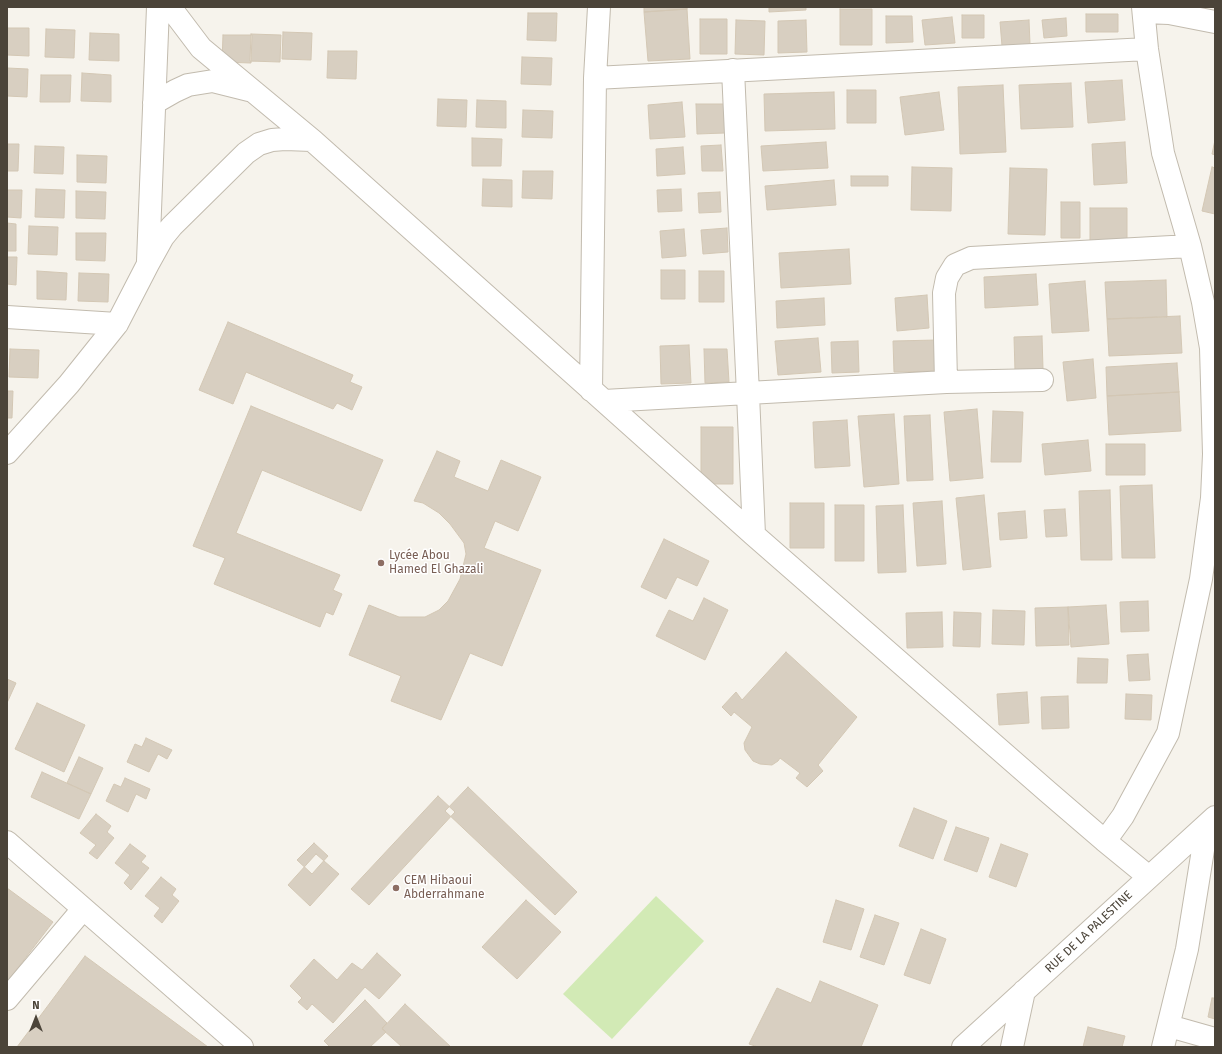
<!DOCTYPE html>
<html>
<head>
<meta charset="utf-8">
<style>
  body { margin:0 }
  #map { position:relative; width:1222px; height:1054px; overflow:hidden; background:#f6f3ec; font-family:"Fira Sans",sans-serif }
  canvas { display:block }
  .frame { position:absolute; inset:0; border:8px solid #4b4439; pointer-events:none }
  .north { position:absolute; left:16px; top:998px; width:40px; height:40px; -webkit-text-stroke:3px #fff; paint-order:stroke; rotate:0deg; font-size:11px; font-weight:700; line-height:16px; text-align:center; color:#4b4439 }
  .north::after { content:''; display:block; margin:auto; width:14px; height:18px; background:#4b4439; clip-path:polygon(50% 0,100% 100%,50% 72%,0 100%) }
</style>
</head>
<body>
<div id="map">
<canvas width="1222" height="1054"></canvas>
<div class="frame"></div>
<div class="north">N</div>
</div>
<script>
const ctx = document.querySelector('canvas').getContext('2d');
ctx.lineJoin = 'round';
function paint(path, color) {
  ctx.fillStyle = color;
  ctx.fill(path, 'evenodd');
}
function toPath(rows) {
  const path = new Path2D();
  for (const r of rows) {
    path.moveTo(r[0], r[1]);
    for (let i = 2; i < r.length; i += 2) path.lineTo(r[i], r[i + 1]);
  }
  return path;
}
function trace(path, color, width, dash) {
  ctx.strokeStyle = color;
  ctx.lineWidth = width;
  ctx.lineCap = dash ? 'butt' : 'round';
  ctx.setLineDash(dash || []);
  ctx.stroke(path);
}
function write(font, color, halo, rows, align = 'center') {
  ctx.font = font + ' "Fira Sans",sans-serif';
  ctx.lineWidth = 3;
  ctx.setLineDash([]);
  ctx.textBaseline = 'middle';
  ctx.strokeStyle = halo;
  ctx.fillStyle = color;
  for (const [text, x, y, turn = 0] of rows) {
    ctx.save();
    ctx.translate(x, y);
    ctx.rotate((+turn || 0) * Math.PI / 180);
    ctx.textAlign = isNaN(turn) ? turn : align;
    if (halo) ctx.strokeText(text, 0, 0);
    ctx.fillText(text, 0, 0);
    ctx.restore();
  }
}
paint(toPath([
  [656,896,704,941,612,1039,563,994]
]), '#d2eab5');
const building = toPath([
  [644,7,687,7,687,9,644,12,644,7],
  [769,7,806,7,806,10,769,12,769,7],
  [687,9,690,59,648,61,644,12,687,9],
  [840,9,872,9,872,45,840,45,840,9],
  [528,13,557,13,556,41,527,40,528,13],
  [1086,14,1118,14,1118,32,1086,32,1086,14],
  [962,15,984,15,984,38,962,38,962,15],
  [886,16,912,16,913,42,886,43,886,16],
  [952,17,955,43,925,45,922,20,952,17],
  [1066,18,1067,36,1044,38,1042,20,1066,18],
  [700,19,727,19,727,54,700,54,700,19],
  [736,20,765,21,764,55,735,54,736,20],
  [806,20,807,52,778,53,778,21,806,20],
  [1029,20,1030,44,1002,46,1000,22,1029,20],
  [7,28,29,28,29,56,7,55,7,28],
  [46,29,75,30,74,58,45,57,46,29],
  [283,32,312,33,311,60,282,59,283,32],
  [90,33,119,34,119,61,89,60,90,33],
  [251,34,281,35,280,62,250,61,251,34],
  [223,35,252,35,251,63,222,62,223,35],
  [328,51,357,51,356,79,327,78,328,51],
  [522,57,552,58,551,85,521,84,522,57],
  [7,68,28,69,27,97,7,96,7,68],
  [82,73,111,75,111,102,81,101,82,73],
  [41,75,71,75,70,102,40,102,41,75],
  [1122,80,1125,120,1088,123,1085,82,1122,80],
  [1071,83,1073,127,1021,129,1019,85,1071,83],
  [1003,85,1006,152,960,154,958,87,1003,85],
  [847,90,876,90,876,123,847,123,847,90],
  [834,92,835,129,765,131,764,94,834,92],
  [939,92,944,130,905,135,900,97,939,92],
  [438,99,467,100,466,127,437,126,438,99],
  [477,100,506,101,506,128,476,127,477,100],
  [682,102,685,137,650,139,648,105,682,102],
  [696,104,724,104,725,133,697,134,696,104],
  [523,110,553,111,552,138,522,137,523,110],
  [472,138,502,139,501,166,472,166,472,138],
  [1215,140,1215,155,1212,154,1215,140],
  [826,142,828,168,763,171,761,146,826,142],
  [1125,142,1127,183,1094,185,1092,144,1125,142],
  [7,144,19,144,18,171,7,171,7,144],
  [721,145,723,171,702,171,701,146,721,145],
  [35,146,64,147,63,174,34,173,35,146],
  [683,147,685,174,657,176,656,149,683,147],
  [77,155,107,156,106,183,77,182,77,155],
  [912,167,952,168,951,211,911,210,912,167],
  [1212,167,1215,168,1215,214,1202,211,1212,167],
  [1010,168,1047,169,1045,235,1008,234,1010,168],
  [523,171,553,171,552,199,522,198,523,171],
  [851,176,888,176,888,186,851,186,851,176],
  [483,179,512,180,512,207,482,206,483,179],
  [834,180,836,205,767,210,765,186,834,180],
  [36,189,65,190,64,218,35,217,36,189],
  [681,189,682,211,658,212,657,190,681,189],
  [7,190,22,190,21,218,7,217,7,190],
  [76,191,106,192,105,219,76,218,76,191],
  [720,192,721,212,699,213,698,193,720,192],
  [1061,202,1080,202,1080,238,1061,238,1061,202],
  [1090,208,1127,208,1127,243,1090,243,1090,208],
  [7,223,16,224,16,251,7,251,7,223],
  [29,226,58,227,57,255,28,254,29,226],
  [727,228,728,252,703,254,701,230,727,228],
  [684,229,686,256,662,258,660,231,684,229],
  [76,233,106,233,105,261,76,260,76,233],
  [849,249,851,284,781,288,779,253,849,249],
  [7,257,17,257,16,285,7,284,7,257],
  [661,270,685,270,685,299,661,299,661,270],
  [37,271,67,273,66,300,37,299,37,271],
  [699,271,724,271,724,302,699,302,699,271],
  [79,273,109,274,108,302,78,301,79,273],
  [1036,274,1038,305,985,308,984,277,1036,274],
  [1166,280,1167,317,1107,319,1105,282,1166,280],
  [1085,281,1089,331,1052,333,1049,284,1085,281],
  [927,295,929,328,897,331,895,298,927,295],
  [824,298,825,325,777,328,776,301,824,298],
  [1180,316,1182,353,1109,356,1107,319,1180,316],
  [228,322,353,375,350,382,362,387,352,410,337,403,333,409,246,372,233,404,199,390,228,322],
  [1042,336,1043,369,1015,371,1014,337,1042,336],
  [818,338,821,372,778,375,775,341,818,338],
  [937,340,939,371,894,372,893,341,937,340],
  [858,341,859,372,832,373,831,342,858,341],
  [689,345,691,383,661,384,660,346,689,345],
  [10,349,39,350,38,378,9,377,10,349],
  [704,349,727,349,729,382,705,383,704,349],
  [1093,359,1096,398,1067,401,1063,362,1093,359],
  [1177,363,1179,392,1107,396,1106,367,1177,363],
  [7,391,13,391,12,418,7,418,7,391],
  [1179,392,1181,431,1109,435,1107,396,1179,392],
  [251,406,383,460,361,511,262,470,236,533,340,575,333,590,342,594,333,615,326,612,320,627,214,584,225,558,193,546,251,406],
  [977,409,983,478,950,481,944,412,977,409],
  [993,411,1023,412,1021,462,991,462,993,411],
  [894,414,899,484,864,487,858,416,894,414],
  [930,415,933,480,907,481,904,416,930,415],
  [847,420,850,466,815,468,813,422,847,420],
  [701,427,733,427,733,484,701,484,701,427],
  [1088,440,1091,471,1045,475,1042,444,1088,440],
  [1106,444,1145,444,1145,475,1106,475,1106,444],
  [437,451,460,461,454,477,488,491,501,460,541,477,518,531,495,521,484,548,541,570,502,666,470,653,441,720,391,701,401,676,349,655,369,605,399,617,425,617,439,610,448,601,460,579,466,554,464,543,450,524,439,513,423,503,414,501,437,451],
  [1152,485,1155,558,1122,558,1120,486,1152,485],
  [1110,490,1112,560,1081,560,1079,491,1110,490],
  [984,495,991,567,963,570,956,498,984,495],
  [942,501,946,564,917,566,913,503,942,501],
  [790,503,824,503,824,548,790,548,790,503],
  [835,505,864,505,864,561,835,561,835,505],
  [903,505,906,572,878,573,876,506,903,505],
  [1065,509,1067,536,1046,537,1044,510,1065,509],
  [1025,511,1027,538,1000,540,998,513,1025,511],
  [664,539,709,561,697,586,677,577,666,599,641,587,664,539],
  [704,598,728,610,705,660,656,636,669,610,693,621,704,598],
  [1148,601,1149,631,1121,632,1120,602,1148,601],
  [1106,605,1109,644,1071,647,1068,607,1106,605],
  [1068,607,1069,645,1036,646,1035,608,1068,607],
  [993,610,1025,611,1024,645,992,644,993,610],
  [942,612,943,647,907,648,906,613,942,612],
  [954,612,981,613,980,647,953,646,954,612],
  [786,652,857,717,818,765,823,771,807,787,796,778,800,773,780,758,778,761,772,765,760,764,753,761,745,750,744,743,752,727,734,712,731,716,722,707,736,692,742,700,786,652],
  [1148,654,1150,680,1129,681,1127,655,1148,654],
  [1078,658,1108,659,1107,683,1077,683,1078,658],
  [7,679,16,683,7,703,7,679],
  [1027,692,1029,723,999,725,997,694,1027,692],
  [1126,694,1152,695,1151,720,1125,719,1126,694],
  [1068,696,1069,728,1042,729,1041,697,1068,696],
  [37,703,85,725,64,772,15,749,37,703],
  [146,738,172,750,167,759,158,754,149,772,127,762,135,744,142,747,146,738],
  [79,757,103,768,91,794,67,783,79,757],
  [42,772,91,794,79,819,31,797,42,772],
  [125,778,150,789,146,799,136,794,128,812,106,801,114,784,121,787,125,778],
  [468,787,577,892,555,915,445,811,468,787],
  [438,796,455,812,369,905,351,889,438,796],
  [914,808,947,821,933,859,899,846,914,808],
  [96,814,111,826,107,832,114,838,97,859,89,853,96,845,80,833,96,814],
  [956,827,989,838,977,872,944,860,956,827],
  [314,843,328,856,312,874,297,860,314,843],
  [130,844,146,856,141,862,149,868,131,890,124,883,130,875,115,863,130,844],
  [1001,844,1028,854,1016,887,989,877,1001,844],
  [316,854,339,874,310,906,288,885,316,854],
  [161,877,176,889,172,895,179,901,162,923,154,916,160,908,145,896,161,877],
  [7,888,53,922,7,982,7,888],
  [526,900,561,932,517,979,482,947,526,900],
  [836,900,864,909,851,950,823,942,836,900],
  [875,915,899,923,884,965,860,957,875,915],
  [921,929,946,939,930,984,904,975,921,929],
  [377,953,401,975,379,999,365,987,333,1023,312,1004,307,1010,298,1002,302,998,290,986,314,959,337,980,352,963,362,970,377,953],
  [85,956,208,1047,17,1047,85,956],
  [820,981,878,1005,861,1047,758,1047,749,1044,777,988,811,1003,820,981],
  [1212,998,1215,998,1215,1019,1208,1017,1212,998],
  [365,1000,387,1023,382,1028,386,1032,370,1047,330,1047,324,1041,365,1000],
  [405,1004,451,1047,402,1047,382,1029,405,1004],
  [1088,1027,1125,1036,1122,1047,1083,1047,1088,1027]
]);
paint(building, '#d8cfc1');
trace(building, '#d3c7b4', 1);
const street = toPath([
  [170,7,201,48,312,140,754,535,1048,792,1105,841,1149,877],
  [1144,12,1169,13,1215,22],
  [733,70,748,394,754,535],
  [595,78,1147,49],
  [154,103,175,91,188,85,213,81,249,90],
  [148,261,158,7],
  [7,317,117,324],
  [946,382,944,293,947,278,955,265,971,258,1190,246],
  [591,390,595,78,599,7],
  [604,401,946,382,1042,380],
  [7,453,69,384,117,324,148,264,163,237,172,226,246,153,259,144,272,140,285,139,312,140],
  [1105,841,1123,816,1168,733,1201,579,1212,498,1214,454,1211,348,1203,302,1190,246,1163,153,1147,49,1143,7],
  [7,842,242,1047],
  [7,999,83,909],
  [1169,1026,1215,1039],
  [963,1047,1215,817],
  [1012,1047,1024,991],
  [1163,1047,1187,949,1207,825]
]);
trace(street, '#c2bbae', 24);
trace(street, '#fff', 22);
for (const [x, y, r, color] of [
  [381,563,4,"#8d6e63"],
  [396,888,4,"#8d6e63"]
]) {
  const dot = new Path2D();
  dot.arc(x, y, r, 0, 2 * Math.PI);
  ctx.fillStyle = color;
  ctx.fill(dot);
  trace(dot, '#fff', 1.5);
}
write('12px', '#785e54', '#fff', [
  ["Lycée Abou",389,556],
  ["Hamed El Ghazali",389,570],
  ["CEM Hibaoui",404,881],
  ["Abderrahmane",404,895]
], 'left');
write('12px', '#4b4439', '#fff', [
  ["RUE DE LA PALESTINE",1089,932,-43]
]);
</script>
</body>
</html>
